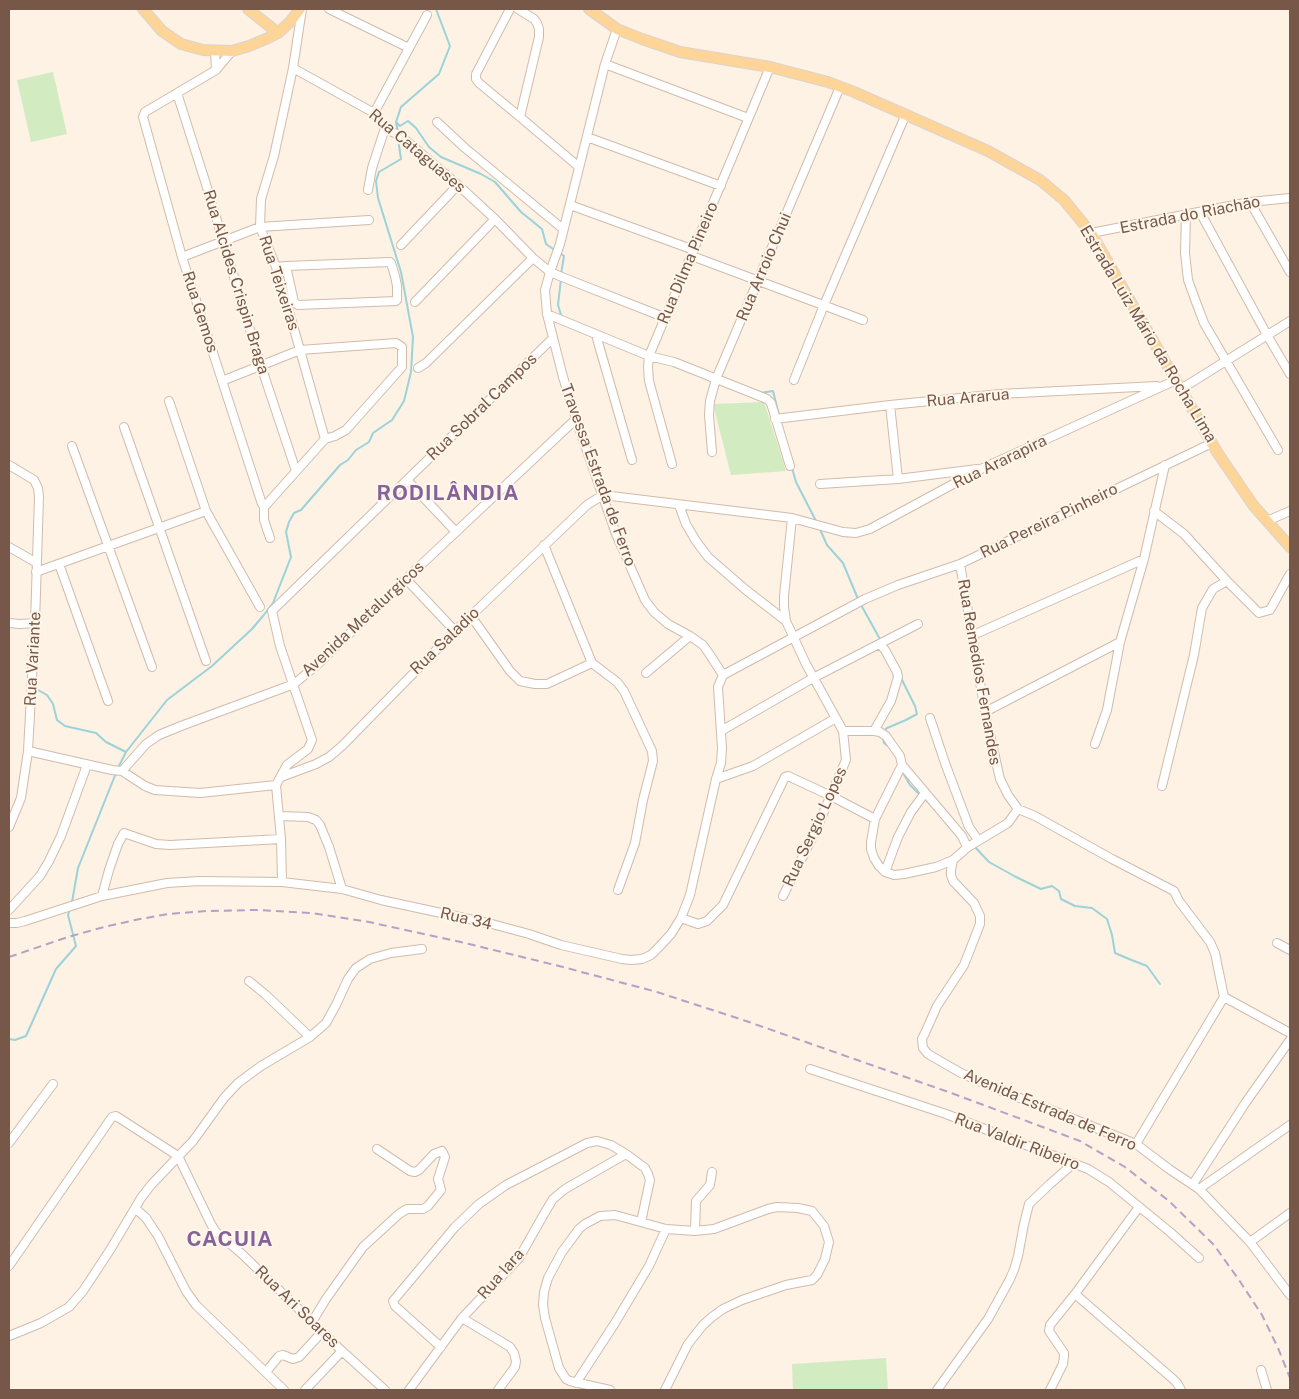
<!DOCTYPE html>
<html>
<head>
<meta charset="utf-8">
<style>
  body { margin:0 }
  #map { position:relative; width:1299px; height:1399px; overflow:hidden; background:#fdf2e3; font-family:"Public Sans",sans-serif }
  canvas { display:block }
  .frame { position:absolute; inset:0; border:10px solid #765748; pointer-events:none }
</style>
</head>
<body>
<div id="map">
<canvas width="1299" height="1399"></canvas>
<div class="frame"></div>
</div>
<script>
const ctx = document.querySelector('canvas').getContext('2d');
ctx.lineJoin = 'round';
function paint(path, color) {
  ctx.fillStyle = color;
  ctx.fill(path, 'evenodd');
}
function toPath(rows) {
  const path = new Path2D();
  for (const r of rows) {
    path.moveTo(r[0], r[1]);
    for (let i = 2; i < r.length; i += 2) path.lineTo(r[i], r[i + 1]);
  }
  return path;
}
function trace(path, color, width, dash) {
  ctx.strokeStyle = color;
  ctx.lineWidth = width;
  ctx.lineCap = dash ? 'butt' : 'round';
  ctx.setLineDash(dash || []);
  ctx.stroke(path);
}
function write(font, color, halo, rows, align = 'center') {
  ctx.font = font + ' "Public Sans",sans-serif';
  ctx.lineWidth = 4;
  ctx.setLineDash([]);
  ctx.textBaseline = 'middle';
  ctx.strokeStyle = halo;
  ctx.fillStyle = color;
  for (const [text, x, y, turn = 0] of rows) {
    ctx.save();
    ctx.translate(x, y);
    ctx.rotate((+turn || 0) * Math.PI / 180);
    ctx.textAlign = isNaN(turn) ? turn : align;
    if (halo) ctx.strokeText(text, 0, 0);
    ctx.fillText(text, 0, 0);
    ctx.restore();
  }
}
paint(toPath([
  [53,72,67,134,31,142,17,80],
  [764,402,786,471,731,475,713,404],
  [886,1358,888,1390,793,1390,792,1364]
]), '#d3ebc1');
trace(toPath([
  [396,122,400,126,408,121,416,128,429,147,441,157,481,174,495,182,521,212,542,229,546,244,556,251],
  [398,132,396,122,401,107,439,74,450,46,436,9],
  [560,253,564,256,561,274],
  [561,279,558,305,562,318],
  [760,393,773,391,779,415],
  [792,468,796,482,817,523],
  [819,527,827,545,843,563,858,599],
  [860,603,881,641],
  [38,690,47,695,53,704,57,720,65,726,96,733,106,742,126,752],
  [883,732,887,728,906,720,917,714,915,706,901,678],
  [883,738,884,743,888,746],
  [118,768,126,752,167,700,212,666,252,629,263,616,273,603,291,557,286,532,289,522,294,513,301,510,340,465,348,460,356,450,369,442,373,433,392,420,404,401,411,372,413,337,401,272,378,198,376,181,379,172,401,159,398,139],
  [902,771,910,785,920,795],
  [924,798,931,805],
  [974,846,989,862,1016,877,1041,889,1052,886,1059,891,1061,899,1075,906,1092,908,1107,919,1112,935,1115,953,1129,959,1147,966,1160,984],
  [72,902,78,868,116,773],
  [9,1039,15,1040,26,1036,56,969,76,946,68,915,70,909]
]), '#9cd2d9', 2);
const minor = toPath([
  [302,9,293,68,274,156,261,199,260,227,276,267,300,350,325,439],
  [329,9,409,48],
  [510,9,476,74,476,79,479,83,520,117,579,167],
  [518,9,534,19,537,23,539,29,539,37,520,117],
  [617,29,605,64,560,244,550,272,545,290,547,314,563,377,576,419,616,534,645,600,654,612,668,624,690,636,703,645,710,655,723,675],
  [215,51,216,70],
  [232,51,216,70,145,112,143,117,182,257,262,504,264,506],
  [605,64,748,118],
  [293,68,374,113,385,128,402,137,458,185,495,219,533,258,550,272,567,279,666,318],
  [177,93,205,181,261,366,296,471],
  [374,113,427,15],
  [437,122,465,148,563,229],
  [587,137,721,186],
  [368,190,372,168,385,128],
  [1250,202,1290,272],
  [570,205,694,250],
  [1200,212,1267,335,1290,374],
  [1186,215,1185,253,1188,280,1196,302,1204,323,1278,450],
  [1091,233,1250,202,1290,198],
  [401,245,458,185],
  [692,256,863,320],
  [182,257,260,227,369,220],
  [276,267,286,266,390,262,391,263,395,276,397,286,397,300,396,301,298,305,294,302,286,266],
  [415,302,495,219],
  [547,314,649,356,674,362,767,399,771,403,790,466],
  [596,335,632,460],
  [418,368,426,363,533,258],
  [794,380,824,305,906,114],
  [222,381,300,350,396,343,402,347,402,367,346,430,335,436,325,439,266,505,264,506],
  [1181,389,1290,321],
  [169,401,206,511,260,607],
  [890,405,898,479],
  [775,419,890,405,1000,394,1157,386],
  [124,427,206,661],
  [72,446,152,667],
  [712,452,709,415,710,401,716,379,840,87],
  [672,464,649,381,648,367,649,356,770,67],
  [9,465,34,480,38,488,39,497,35,623,28,751,21,798,9,827],
  [407,480,456,532],
  [820,484,898,479,977,469],
  [603,495,792,518,843,532,856,533,870,529,981,469,1176,380],
  [679,505,686,524,696,541,708,557,746,590,786,621],
  [264,506,264,520,270,538],
  [1154,511,1184,534,1227,581,1259,613,1270,610,1290,574],
  [1267,521,1290,511],
  [544,545,592,663],
  [9,547,37,563],
  [59,564,108,701],
  [960,564,985,712,1000,779,1008,795,1018,809,1035,816,1112,859,1174,891,1179,901,1210,942,1215,953,1224,997],
  [36,572,206,511],
  [406,579,455,631],
  [471,616,510,671,520,681,535,684,547,684,592,663],
  [9,623,20,624,35,623],
  [971,636,1144,559],
  [592,663,617,682,624,691,652,751,653,761,643,800,635,843,618,890],
  [646,673,690,636],
  [723,675,865,599,898,585,960,564,1212,443],
  [985,712,1120,642],
  [930,718,945,763,969,827,978,840],
  [721,731,813,678,918,624],
  [843,731,874,731,880,732,886,736,900,756,902,765,875,819,871,842,871,849,874,858,879,866,885,872,894,875,904,874,936,867,953,860,968,847,1008,823,1018,809],
  [874,731,891,701,898,677,897,672,885,650,880,644],
  [1095,744,1107,710,1120,642,1144,559,1165,465],
  [28,751,112,770,122,771,145,786,155,790,200,793,276,785],
  [902,765,962,836,967,847],
  [122,771,146,744,159,735,181,726,294,684,317,665,406,579,576,419],
  [281,777,316,764,329,757,342,746,455,631,587,505,603,495],
  [716,779,753,766,836,718],
  [1162,786,1194,655,1202,608,1213,589,1227,581],
  [280,816,308,817,316,820,320,825,329,847,342,889,381,900,492,924,529,934,561,945,622,959,631,960,642,959,651,955,659,947,671,934,681,918,690,895,716,779,721,763,722,748,718,687,723,675],
  [953,860,951,870,951,875,953,881,974,903,980,916,980,924,964,965,937,1006,925,1033,922,1039,923,1048,928,1054,961,1073,1001,1091,1041,1106,1136,1144,1169,1169,1199,1189,1250,1242,1290,1295],
  [885,872,898,837,911,812,925,793],
  [282,882,281,839,276,785,287,765,308,749,312,740,280,646,272,611,553,338],
  [102,896,109,870,118,844,124,833,156,844,170,845,281,839],
  [783,896,816,830,846,760,843,731,806,664,786,621,784,607,784,596,792,518],
  [9,910,40,876,49,861,61,836,87,765],
  [681,918,698,924,707,921,723,905,785,777,788,776,831,796,875,819],
  [9,923,17,923,25,921,102,896,167,883,199,881,282,882,342,889],
  [1277,943,1290,950],
  [249,981,266,995,310,1037],
  [1224,997,1290,1033],
  [810,1069,946,1114,1088,1169,1109,1182,1170,1232,1199,1258],
  [9,1143,53,1084],
  [1136,1144,1224,997],
  [1193,1184,1246,1102,1290,1040],
  [1199,1189,1290,1125],
  [136,1209,146,1218,158,1236,186,1291,196,1305,284,1390],
  [695,1231,696,1201,710,1185,712,1172],
  [1250,1242,1290,1213],
  [9,1266,112,1117,116,1116,178,1156,211,1224,215,1231,242,1254,342,1351,385,1390],
  [1075,1294,1173,1379,1177,1383,1181,1390],
  [462,1318,502,1342,510,1347,514,1353,516,1361,515,1367,498,1390],
  [312,1322,326,1299,363,1247,399,1214,407,1209,423,1209,428,1206,441,1190,438,1179,445,1157,442,1151,434,1154,419,1170,415,1172,410,1171,377,1149],
  [9,1336,41,1323,69,1307,83,1291,110,1250,141,1198,151,1185,193,1141,224,1098,238,1083,261,1066,310,1037,326,1023,336,1005,348,979,356,968,370,959,391,953,422,949],
  [441,1347,395,1306,393,1301,455,1227,479,1204,506,1185,587,1143,597,1141,611,1145,626,1154,645,1168,648,1174,650,1180,641,1222],
  [1261,1370,1267,1390],
  [266,1372,279,1356,283,1355,293,1359,299,1357,322,1332],
  [576,1383,615,1323,649,1266,666,1229],
  [305,1390,342,1351],
  [409,1390,462,1318,519,1258,544,1214,553,1199,565,1189,626,1154],
  [610,1390,570,1381,566,1379,559,1368,545,1318,543,1305,544,1292,548,1278,562,1252,579,1229,585,1224,600,1216,615,1215,666,1229,695,1231,714,1229,768,1209,777,1207,798,1208,812,1211,824,1226,829,1242,825,1259,817,1275,812,1280,786,1285,742,1300,723,1309,712,1317,703,1325,688,1344,665,1390],
  [937,1390,988,1319,1009,1281,1014,1270,1018,1256,1024,1224,1029,1204,1050,1184,1074,1163],
  [1050,1390,1063,1364,1064,1356,1064,1353,1049,1331,1050,1325,1075,1294,1139,1207]
]);
const major = toPath([
  [143,9,162,31,181,44,203,50,232,51,249,46,268,38,278,33,290,22,300,9],
  [248,9,278,33],
  [589,9,617,29,642,39,680,52,770,67,828,82,854,92,988,151,1040,180,1064,200,1091,233,1217,452,1253,505,1290,547]
]);
trace(minor, '#d1bbac', 10);
trace(major, '#dbd3cf', 12);
trace(minor, '#fff', 8);
trace(major, '#fed599', 10);
trace(toPath([
  [9,957,68,937,104,927,135,920,168,914,206,911,256,910,312,913,369,922,465,943,559,966,657,992,746,1021,954,1094,1080,1141,1125,1167,1169,1201,1214,1245,1239,1280,1262,1315,1278,1348,1290,1378]
]), '#b4a1c7', 2, [8, 5]);
write('16px', '#765748', '#fff6ea', [
  ["Rua Cataguases",417,151,40],
  ["Estrada do Riachão",1190,215,-11],
  ["Rua Dilma Pineiro",688,263,-67],
  ["Rua Arroio Chui",764,267,-67],
  ["Rua Alcides Crispin Braga",236,282,73],
  ["Rua Teixeiras",279,283,72],
  ["Rua Gemos",200,312,72],
  ["Estrada Luiz Mário da Rocha Lima",1148,334,59],
  ["Rua Ararua",968,398,-5],
  ["Rua Sobral Campos",482,407,-44],
  ["Rua Ararapira",1000,462,-26],
  ["Travessa Estrada de Ferro",598,475,70],
  ["Rua Pereira Pinheiro",1049,521,-26],
  ["Avenida Metalurgicos",363,619,-43],
  ["Rua Saladio",445,641,-44],
  ["Rua Variante",33,659,-87],
  ["Rua Remedios Fernandes",979,672,80],
  ["Rua Sergio Lopes",815,827,-65],
  ["Rua 34",466,919,13],
  ["Avenida Estrada de Ferro",1050,1110,23],
  ["Rua Valdir Ribeiro",1017,1142,21],
  ["Rua Iara",501,1274,-49],
  ["Rua Ari Soares",297,1307,44]
]);
ctx.letterSpacing = '1px';
write('bold 21px', '#85639a', '#fff6ea', [
  ["RODILÂNDIA",448,494],
  ["CACUIA",230,1240]
]);
ctx.letterSpacing = '0px';
</script>
</body>
</html>
